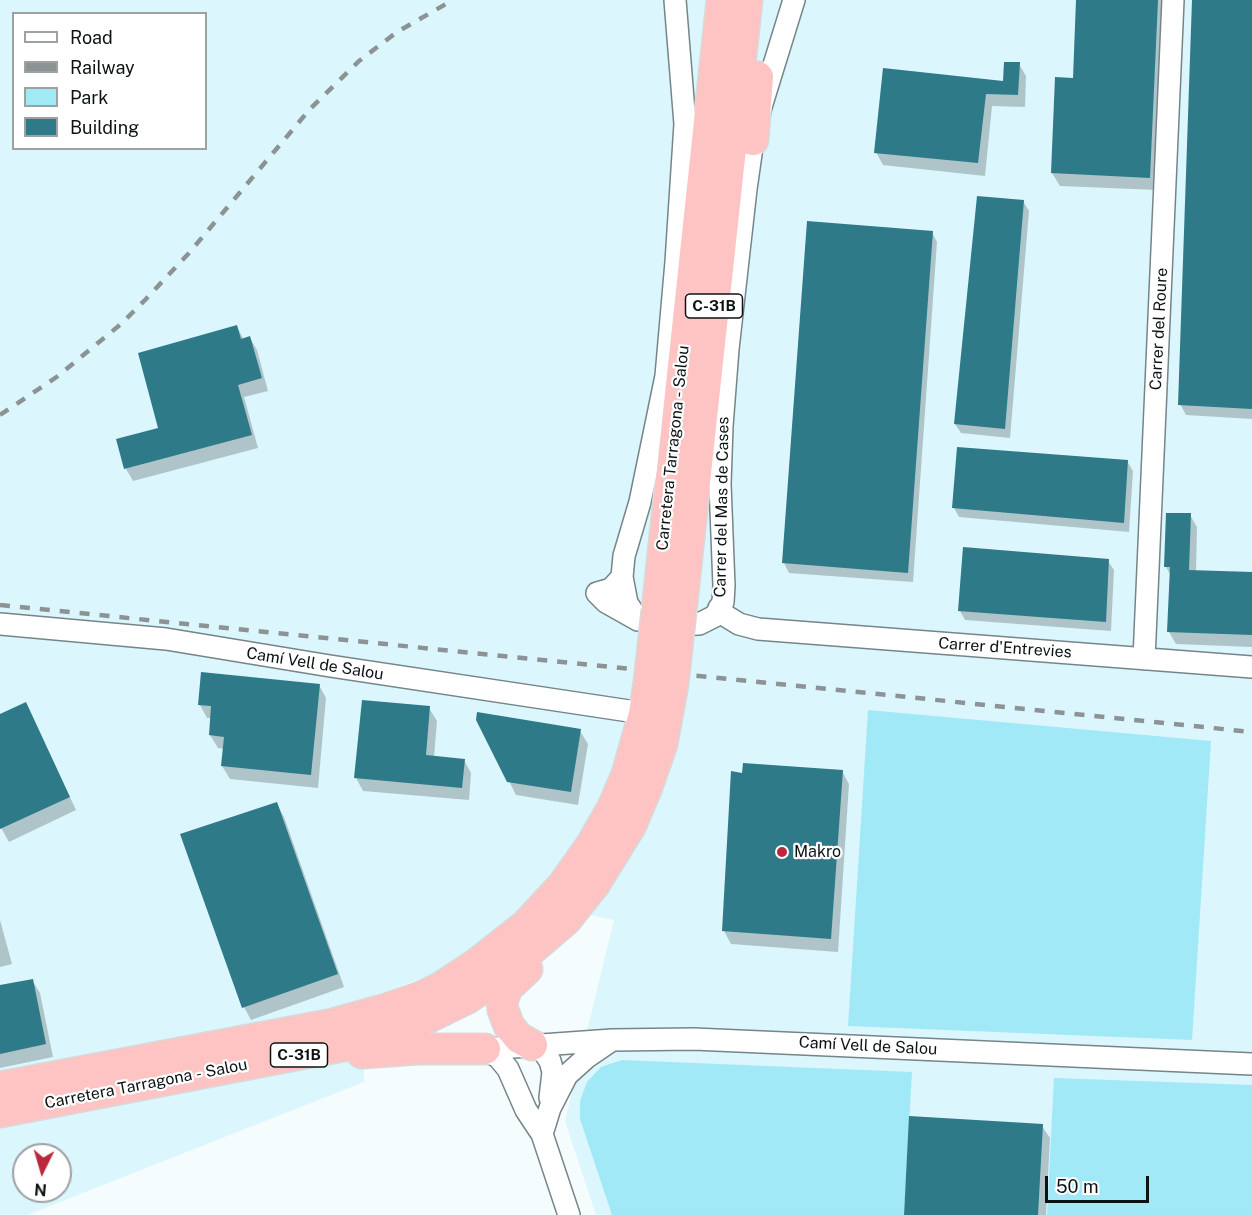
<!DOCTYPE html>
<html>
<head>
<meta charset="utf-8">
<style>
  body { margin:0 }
  #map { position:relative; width:1252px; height:1215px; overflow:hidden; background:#f5fcfe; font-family:"Public Sans",sans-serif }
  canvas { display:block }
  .legend { position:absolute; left:12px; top:12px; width:195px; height:138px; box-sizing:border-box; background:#fff; border:2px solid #9ea1a1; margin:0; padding:8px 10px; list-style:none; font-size:18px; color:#0d1314 }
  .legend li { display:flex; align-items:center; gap:12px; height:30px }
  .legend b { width:30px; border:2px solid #9ea1a1 }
  .north { position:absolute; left:12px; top:1143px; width:60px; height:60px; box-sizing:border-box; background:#fff; border:2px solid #9ea1a1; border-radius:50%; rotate:185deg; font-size:16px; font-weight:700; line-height:24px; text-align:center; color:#0d1314 }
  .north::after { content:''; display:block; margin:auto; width:21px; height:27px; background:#b9283d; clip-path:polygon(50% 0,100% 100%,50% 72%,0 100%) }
  .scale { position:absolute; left:1045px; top:1176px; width:104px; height:27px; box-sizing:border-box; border:3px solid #0d1314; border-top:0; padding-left:8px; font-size:18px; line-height:21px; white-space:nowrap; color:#0d1314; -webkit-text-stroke:4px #fff; paint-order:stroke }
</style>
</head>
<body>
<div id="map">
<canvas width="1252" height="1215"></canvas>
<ul class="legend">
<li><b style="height:8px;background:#fff"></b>Road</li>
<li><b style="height:8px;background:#8d9395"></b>Railway</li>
<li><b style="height:16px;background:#a2e9f8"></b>Park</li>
<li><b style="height:16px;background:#2e7a88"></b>Building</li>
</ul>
<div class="north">N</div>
<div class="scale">50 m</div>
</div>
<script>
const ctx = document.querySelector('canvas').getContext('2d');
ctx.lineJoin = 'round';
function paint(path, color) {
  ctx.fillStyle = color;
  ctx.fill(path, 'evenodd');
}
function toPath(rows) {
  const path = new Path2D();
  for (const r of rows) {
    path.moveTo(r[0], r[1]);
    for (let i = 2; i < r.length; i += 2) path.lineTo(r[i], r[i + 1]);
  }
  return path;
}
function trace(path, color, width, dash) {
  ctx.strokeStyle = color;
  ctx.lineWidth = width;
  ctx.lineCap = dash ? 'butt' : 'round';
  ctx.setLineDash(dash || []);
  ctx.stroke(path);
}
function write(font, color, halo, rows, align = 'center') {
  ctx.font = font + ' "Public Sans",sans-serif';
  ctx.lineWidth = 4.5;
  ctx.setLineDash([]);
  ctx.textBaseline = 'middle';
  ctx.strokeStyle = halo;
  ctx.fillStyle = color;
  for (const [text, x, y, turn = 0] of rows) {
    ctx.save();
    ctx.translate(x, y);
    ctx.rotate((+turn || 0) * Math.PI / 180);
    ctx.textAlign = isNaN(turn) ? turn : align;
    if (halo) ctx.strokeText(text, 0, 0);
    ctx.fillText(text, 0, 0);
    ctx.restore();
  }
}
paint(toPath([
  [0,0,1252,0,1252,1215,596,1215,565,1121,614,920,532,902,448,968,364,1000,364,1082,27,1215,0,1215],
  [14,14,206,14,206,148,14,148],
  [24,1155,60,1155,60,1191,24,1191]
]), '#dbf6fc');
paint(toPath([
  [868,710,1211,741,1192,1040,848,1026],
  [622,1060,912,1072,904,1215,612,1215,580,1119,580,1101,587,1082,601,1067],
  [1054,1078,1252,1085,1252,1215,1047,1215]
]), '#a2e9f8');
paint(toPath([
  [1077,0,1161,0,1165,6,1157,190,1060,186,1052,173,1074,80],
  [1194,0,1252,0,1252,419,1186,415,1180,404],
  [1019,64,1026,76,1025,107,992,106,985,176,883,165,876,152,1004,82],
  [1023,201,1029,211,1010,438,961,433,955,424],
  [932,232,937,242,913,582,789,573,784,563],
  [237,327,244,340,250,338,257,350,268,391,244,397,258,448,133,481,126,469,160,429],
  [1127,461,1133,471,1129,532,959,517,954,508],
  [1190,515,1197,527,1196,571,1252,573,1252,647,1176,644,1169,632,1171,576,1166,567],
  [1108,561,1114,570,1111,631,965,620,960,611],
  [319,685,326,698,318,788,230,779,222,766,224,749,218,748,210,735,212,718,207,718,200,705],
  [429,708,437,721,434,757,464,760,471,773,469,800,363,791,356,778],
  [0,716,32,717,76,810,9,842,0,826],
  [580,731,588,744,578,805,516,795,509,781],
  [842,771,849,784,838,952,731,944,724,931,743,775],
  [277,804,284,817,344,987,251,1020,244,1007],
  [0,920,12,964,0,967],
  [32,980,40,993,53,1057,0,1068,0,987],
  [1042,1126,1050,1138,1046,1215,906,1215]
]), '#0003');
paint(toPath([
  [1076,0,1158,0,1150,178,1051,173,1055,77,1073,78],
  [1192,0,1252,0,1252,409,1178,405],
  [1004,62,1020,62,1018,95,986,94,978,163,874,153,883,68,1003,81],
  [977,196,1024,200,1005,429,954,424],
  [807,221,933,231,908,573,782,563],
  [237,325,241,339,250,336,262,378,238,385,252,435,124,469,116,439,158,428,138,353],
  [957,447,1128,460,1124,523,952,508],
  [1166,513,1191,513,1189,570,1252,572,1252,635,1167,632,1170,567,1164,567],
  [963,547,1109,559,1106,622,958,611],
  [201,672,320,684,311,775,221,766,224,737,209,735,211,706,198,705],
  [362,700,430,706,426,755,465,759,462,788,354,778],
  [26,702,70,797,0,829,0,714],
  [477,712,581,729,571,792,507,782,476,720],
  [743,763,843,770,831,939,722,931,731,771,742,773],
  [277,802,338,974,242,1008,180,834],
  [33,979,46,1044,0,1054,0,985],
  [909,1116,1043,1124,1038,1215,904,1215]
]), '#2e7a88');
const minor = toPath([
  [675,0,685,124,676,262,666,376,640,502,624,556,622,577,627,603,638,620,668,625,699,624,715,616,723,602,724,586,720,484,722,426,728,349,746,189,753,140,761,107,794,0],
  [622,577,611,589,597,593,606,602,638,620],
  [719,608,726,616,739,624,758,629,1252,667],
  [0,624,166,639,330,666,629,711],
  [1144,659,1173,0],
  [539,1045,550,1061,553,1072,550,1098],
  [485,1049,612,1040,694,1039,1252,1064],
  [485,1049,499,1058,508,1069,526,1110,542,1134,569,1215],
  [542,1134,550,1108,567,1075,587,1057,612,1040]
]);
const highway = toPath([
  [753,140,758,77],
  [657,610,722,0],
  [681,612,747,0],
  [527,969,507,988,502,1002,503,1010,509,1026,519,1038,532,1045],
  [362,1053,418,1049,485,1049],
  [0,1087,333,1024,383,1010,421,997,440,988,475,965,526,925,563,885,592,844,613,807,627,774,644,714,649,682],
  [0,1112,358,1043,415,1024,468,998,503,974,566,920,594,885,631,825,647,787,662,744,673,684]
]);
trace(minor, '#758588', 24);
trace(highway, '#d8d9d9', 33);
trace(minor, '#fff', 21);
trace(highway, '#fec4c4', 30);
trace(toPath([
  [0,415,58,376,121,324,145,300,189,253,310,109,359,61,397,32,453,0],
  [0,605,1252,732]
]), '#8d9395', 4.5, [10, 10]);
const highwayBridge = toPath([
  [649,682,657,610],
  [673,684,681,612]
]);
trace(highwayBridge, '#d8d9d9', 33, []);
trace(highwayBridge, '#fec4c4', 30);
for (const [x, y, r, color] of [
  [782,852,6,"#b9283d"]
]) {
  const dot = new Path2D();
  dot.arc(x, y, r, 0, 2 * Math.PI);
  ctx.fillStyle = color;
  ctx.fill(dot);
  trace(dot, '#fff', 2);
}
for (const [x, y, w] of [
  [714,306,57],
  [299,1055,57]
]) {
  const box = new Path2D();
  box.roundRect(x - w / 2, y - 12, w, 24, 4.5);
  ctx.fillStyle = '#fff';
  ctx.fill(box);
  trace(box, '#0d1314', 1.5);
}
write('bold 15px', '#0d1314', null, [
  ["C-31B",714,306],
  ["C-31B",299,1055]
]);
write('16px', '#0d1314', '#fff', [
  ["Carrer del Roure",1159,329,-87],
  ["Carretera Tarragona - Salou",673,448,-84],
  ["Carrer del Mas de Cases",722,507,-89],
  ["Carrer d'Entrevies",1005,648,4],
  ["Camí Vell de Salou",315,664,9],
  ["Camí Vell de Salou",868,1046,3],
  ["Carretera Tarragona - Salou",146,1084,-11]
]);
write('16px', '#0d1314', '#fff', [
  ["Makro",794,852]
], 'left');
</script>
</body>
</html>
